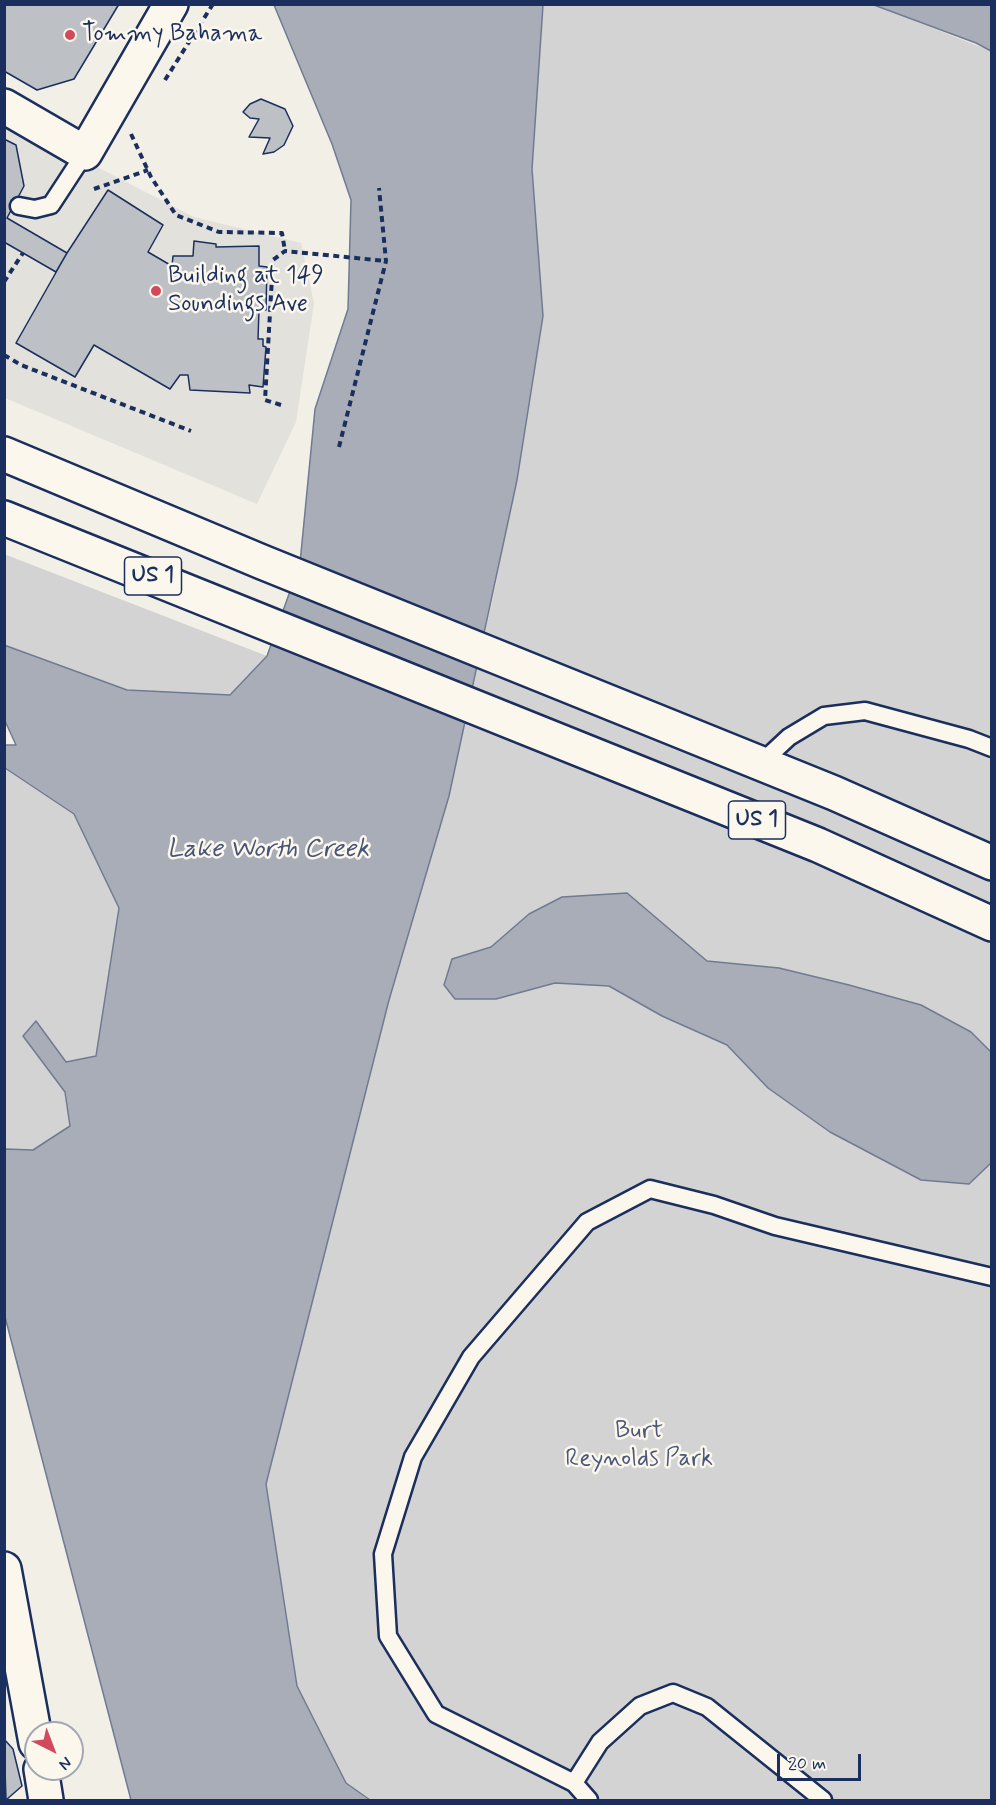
<!DOCTYPE html>
<html>
<head>
<meta charset="utf-8">
<style>
  body { margin:0 }
  #map { position:relative; width:996px; height:1805px; overflow:hidden; background:#f2efe6; font-family:Mynerve,sans-serif }
  canvas { display:block }
  .frame { position:absolute; inset:0; border:6px solid #1b2f5e; pointer-events:none }
  .north { position:absolute; left:24px; top:1721px; width:60px; height:60px; box-sizing:border-box; background:#fbf7ec; border:2px solid #a1a7b3; border-radius:50%; rotate:138deg; font-size:16px; font-weight:700; line-height:24px; text-align:center; color:#1b2f5e }
  .north::after { content:''; display:block; margin:auto; width:21px; height:27px; background:#d1495b; clip-path:polygon(50% 0,100% 100%,50% 72%,0 100%) }
  .scale { position:absolute; left:777px; top:1754px; width:84px; height:27px; box-sizing:border-box; border:3px solid #1b2f5e; border-top:0; padding-left:8px; font-size:18px; line-height:21px; white-space:nowrap; color:#1b2f5e; -webkit-text-stroke:4px #fbf7ec; paint-order:stroke }
</style>
</head>
<body>
<div id="map">
<canvas width="996" height="1805"></canvas>
<div class="frame"></div>
<div class="north">N</div>
<div class="scale">20 m</div>
</div>
<script>
const ctx = document.querySelector('canvas').getContext('2d');
ctx.lineJoin = 'round';
function paint(path, color) {
  ctx.fillStyle = color;
  ctx.fill(path, 'evenodd');
}
function toPath(rows) {
  const path = new Path2D();
  for (const r of rows) {
    path.moveTo(r[0], r[1]);
    for (let i = 2; i < r.length; i += 2) path.lineTo(r[i], r[i + 1]);
  }
  return path;
}
function trace(path, color, width, dash) {
  ctx.strokeStyle = color;
  ctx.lineWidth = width;
  ctx.lineCap = dash ? 'butt' : 'round';
  ctx.setLineDash(dash || []);
  ctx.stroke(path);
}
function write(font, color, halo, rows, align = 'center') {
  ctx.font = font + ' Mynerve,sans-serif';
  ctx.lineWidth = 5;
  ctx.setLineDash([]);
  ctx.textBaseline = 'middle';
  ctx.strokeStyle = halo;
  ctx.fillStyle = color;
  for (const [text, x, y, turn = 0] of rows) {
    ctx.save();
    ctx.translate(x, y);
    ctx.rotate((+turn || 0) * Math.PI / 180);
    ctx.textAlign = isNaN(turn) ? turn : align;
    if (halo) ctx.strokeText(text, 0, 0);
    ctx.fillText(text, 0, 0);
    ctx.restore();
  }
}
paint(toPath([
  [4,119,194,217,301,243,314,303,296,422,257,504,5,398]
]), '#e2e1dc');
paint(toPath([
  [543,5,874,5,991,51,991,1800,370,1800,346,1783,297,1686,266,1484,389,1000,449,796,496,584,543,316,532,169],
  [4,554,267,656,230,695,127,690,5,645],
  [4,768,74,814,119,908,96,1056,66,1062,23,1035,65,1092,70,1127,33,1150,5,1149]
]), '#d2d3d2');
const water = toPath([
  [274,5,543,5,532,169,543,316,517,480,449,796,389,1000,266,1484,297,1686,346,1783,370,1800,131,1800,4,1313,5,1149,33,1150,70,1126,65,1092,23,1036,36,1021,66,1062,96,1056,119,908,74,814,5,768,5,745,16,745,5,721,4,645,127,690,230,695,267,656,300,563,315,409,348,309,351,200,332,144,274,5],
  [874,5,991,5,991,51,976,43,874,5],
  [627,893,707,961,779,968,849,985,921,1005,971,1032,991,1052,991,1163,969,1184,921,1180,830,1132,768,1088,727,1045,662,1016,609,986,555,983,496,999,455,999,444,985,452,959,491,947,529,914,562,897,627,893]
]);
paint(water, '#a9adb7');
trace(water, '#707b93', 1.5);
const building = toPath([
  [4,4,119,4,74,79,37,90,4,71,4,4],
  [261,99,285,109,293,126,284,145,274,152,263,154,270,138,249,137,259,119,250,118,243,112,250,104,261,99],
  [4,139,16,145,24,186,7,218,67,253,56,272,4,242,4,139],
  [108,190,163,225,148,252,172,266,173,256,193,256,194,241,216,244,216,247,259,246,259,266,267,267,266,310,259,310,258,339,263,339,263,346,266,347,263,387,249,385,250,393,190,390,188,375,180,375,170,389,94,345,75,377,16,343,67,253,108,190],
  [4,1739,13,1749,22,1786,6,1800,4,1739]
]);
paint(building, '#bdc0c4');
trace(building, '#1b2f5e', 1.5);
const service = toPath([
  [19,206,35,209,51,205,85,153],
  [761,763,789,737,824,716,865,711,969,739,992,748],
  [574,1783,600,1742,640,1706,673,1693,707,1707,823,1800],
  [589,1800,574,1783,436,1714,388,1636,383,1554,413,1457,471,1357,587,1222,650,1189,714,1205,775,1226,992,1277]
]);
const minor = toPath([
  [4,106,85,153,171,4],
  [4,1569,36,1743],
  [41,1769,46,1800]
]);
const primary = toPath([
  [4,454,262,562,834,793,992,863],
  [4,518,818,845,992,924]
]);
trace(service, '#1b2f5e', 21);
trace(minor, '#1b2f5e', 38);
trace(primary, '#1b2f5e', 38);
trace(toPath([
  [329,4,333,4],
  [165,80,213,4],
  [131,134,151,177,176,215,219,232,282,233,285,251],
  [94,189,148,170],
  [4,282,23,253],
  [4,355,21,365,191,431],
  [281,405,265,400,273,260,285,251,386,261],
  [339,447,386,261,379,188]
]), '#1b2f5e', 4, [6, 4.5]);
trace(service, '#fbf7ec', 16);
trace(minor, '#fbf7ec', 33);
trace(primary, '#fbf7ec', 33);
for (const [x, y, r, color] of [
  [70,35,6,"#d1495b"],
  [156,291,6,"#d1495b"]
]) {
  const dot = new Path2D();
  dot.arc(x, y, r, 0, 2 * Math.PI);
  ctx.fillStyle = color;
  ctx.fill(dot);
  trace(dot, '#fbf7ec', 2);
}
for (const [x, y, w] of [
  [153,576,57],
  [757,820,57]
]) {
  const box = new Path2D();
  box.roundRect(x - w / 2, y - 19, w, 38, 4.5);
  ctx.fillStyle = '#fbf7ec';
  ctx.fill(box);
  trace(box, '#1b2f5e', 1.5);
}
write('bold 22px', '#1b2f5e', null, [
  ["US 1",153,576],
  ["US 1",757,820]
]);
write('24px', '#1b2f5e', '#fbf7ec', [
  ["Tommy Bahama",82,35],
  ["Building at 149",168,277],
  ["Soundings Ave",168,305]
], 'left');
write('24px', '#49587b', '#fbf7ec', [
  ["Burt",639,1432],
  ["Reynolds Park",639,1460]
]);
write('italic 26px', '#465579', '#fbf7ec', [
  ["Lake Worth Creek",268,851]
]);
</script>
</body>
</html>
